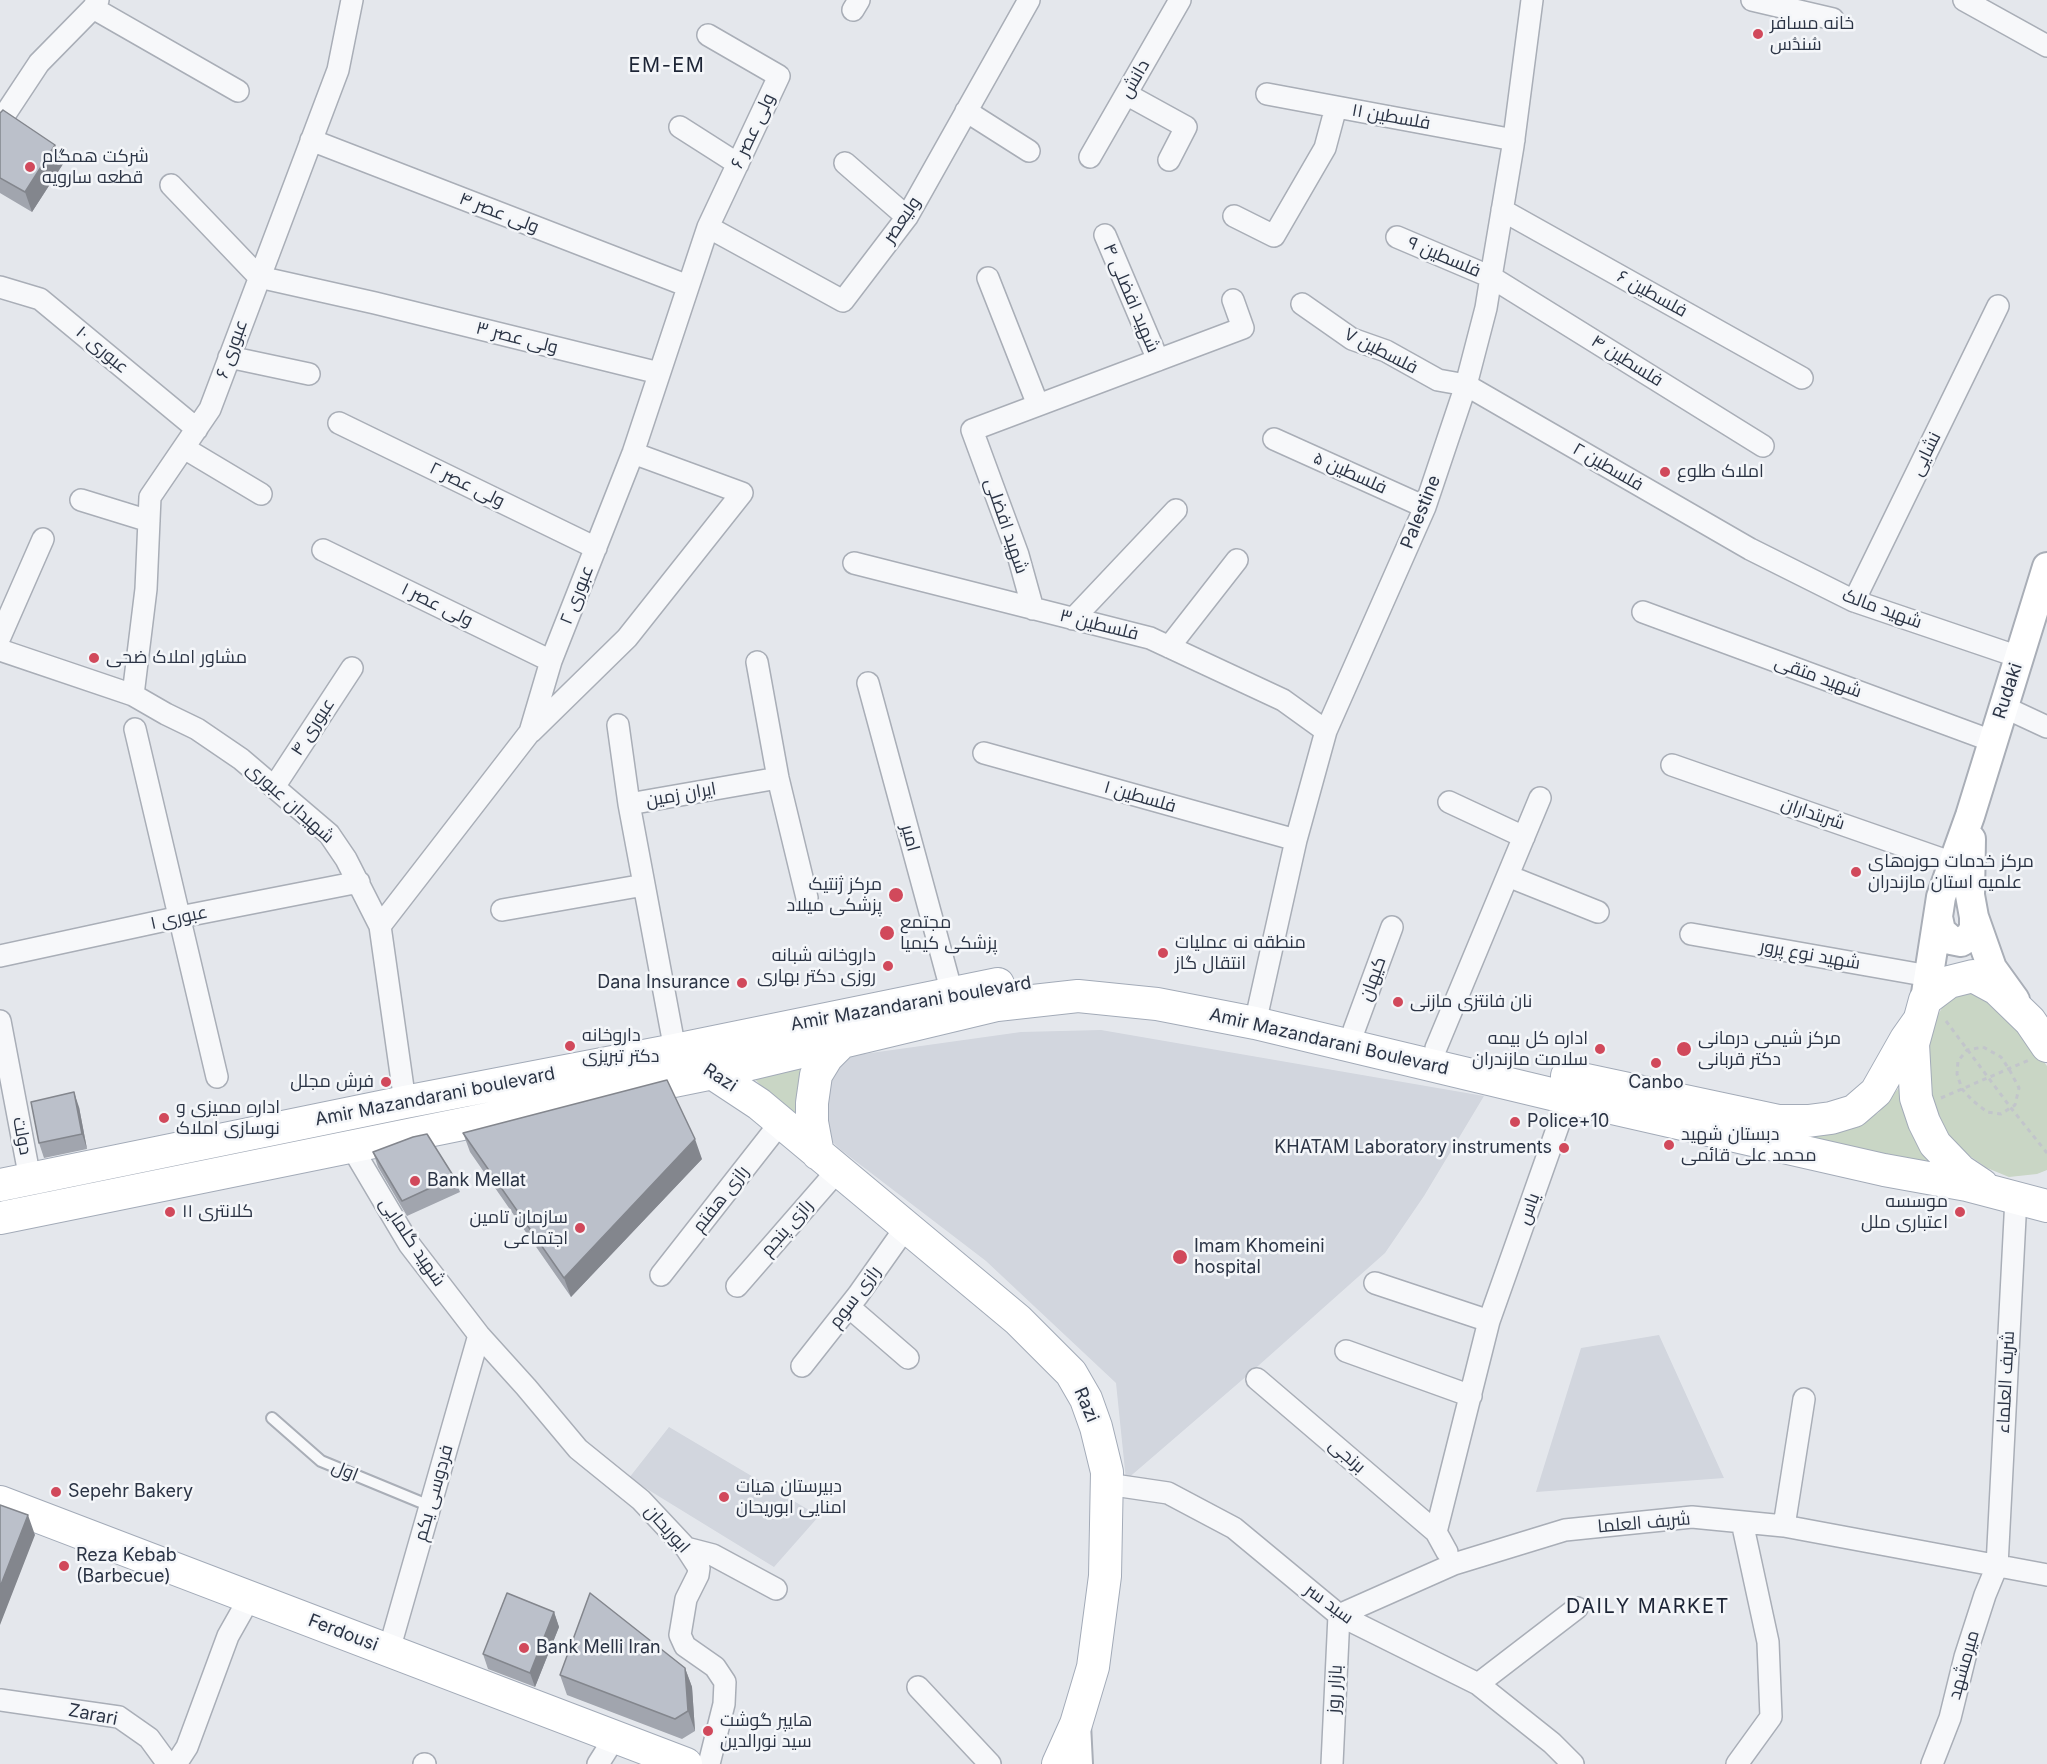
<!DOCTYPE html>
<html>
<head>
<meta charset="utf-8">
<style>
  body { margin:0 }
  canvas { display:block; background:#e4e7ec }
</style>
</head>
<body>
<canvas width="2047" height="1764"></canvas>
<script>
const ctx = document.querySelector('canvas').getContext('2d');
ctx.lineJoin = 'round';
function paint(path, color) {
  ctx.fillStyle = color;
  ctx.fill(path, 'evenodd');
}
function toPath(rows) {
  const path = new Path2D();
  for (const r of rows) {
    path.moveTo(r[0], r[1]);
    for (let i = 2; i < r.length; i += 2) path.lineTo(r[i], r[i + 1]);
  }
  return path;
}
function trace(path, color, width, dash) {
  ctx.strokeStyle = color;
  ctx.lineWidth = width;
  ctx.lineCap = dash ? 'butt' : 'round';
  ctx.setLineDash(dash || []);
  ctx.stroke(path);
}
function write(font, color, halo, rows, align = 'center') {
  ctx.font = font + ' Inter,Cairo,sans-serif';
  ctx.lineWidth = 5;
  ctx.setLineDash([]);
  ctx.textBaseline = 'middle';
  ctx.strokeStyle = halo;
  ctx.fillStyle = color;
  for (const [text, x, y, turn = 0] of rows) {
    ctx.save();
    ctx.translate(x, y);
    ctx.rotate((+turn || 0) * Math.PI / 180);
    ctx.textAlign = isNaN(turn) ? turn : align;
    if (halo) ctx.strokeText(text, 0, 0);
    ctx.fillText(text, 0, 0);
    ctx.restore();
  }
}
paint(toPath([
  [1101,1030,1484,1096,1424,1196,1385,1253,1249,1374,1126,1480,1116,1383,986,1261,841,1150,824,1134,835,1058,1021,1032],
  [1659,1335,1724,1478,1536,1492,1581,1348],
  [669,1427,819,1516,774,1567,629,1478]
]), '#d2d6de');
paint(toPath([
  [1081,980,1168,991,1494,1066,1684,1107,1857,1122,1878,1113,1902,1084,1953,1176,1130,996,1000,988],
  [1969,991,1992,1003,2021,1031,2047,1066,2047,1170,2037,1174,2009,1177,1987,1168,1951,1143,1933,1100,1928,1060,1931,1027,1946,1001],
  [820,1054,808,1134,747,1071]
]), '#c9d6c5');
const service = toPath([
  [272,1418,321,1461,430,1506]
]);
const minor = toPath([
  [98,0,93,8,238,91],
  [1752,0,1833,19],
  [1964,0,2047,46],
  [853,10,859,0],
  [1126,94,1186,127,1169,160],
  [1267,94,1514,140],
  [966,111,1029,151],
  [0,122,39,63,93,8],
  [680,127,738,164],
  [311,140,688,286],
  [1090,157,1180,0],
  [845,163,907,217],
  [171,185,259,277,375,303,659,373],
  [1502,210,1802,378],
  [1234,216,1274,236,1325,148,1336,107],
  [708,227,843,301,907,217,1029,0],
  [1105,235,1158,360],
  [1397,237,1491,277,1763,446],
  [988,278,1038,405],
  [0,287,40,299,197,429],
  [1302,304,1352,339,1386,351,1438,380,1466,385,1750,549,1854,601,2019,657],
  [229,357,309,374],
  [339,423,596,548],
  [1274,439,1425,507],
  [184,448,261,494],
  [81,500,149,521],
  [323,550,551,661],
  [854,563,1150,638,1283,700,1326,731],
  [1854,601,1998,306],
  [1033,609,1018,555,972,430,1243,328,1233,300],
  [1643,612,1992,741],
  [1073,619,1176,510],
  [0,637,43,539],
  [1169,647,1237,560],
  [0,650,133,695,166,714,197,729,241,759,329,834,346,859,380,926,405,1102],
  [757,662,778,778,807,898],
  [868,683,952,993],
  [133,695,146,589,150,497,210,409,338,70,352,0],
  [2004,707,2047,727],
  [618,725,629,804,675,1050],
  [135,729,217,1077],
  [531,732,627,638,742,493,633,453],
  [984,753,1296,840],
  [1672,765,1953,863],
  [274,787,352,668],
  [1449,802,1524,837],
  [629,804,778,778],
  [1508,876,1598,912],
  [502,910,644,885],
  [380,926,530,732,551,661,633,453,708,227,779,76,708,35],
  [1691,934,1929,976],
  [0,956,180,917,359,882],
  [1258,1010,1296,840,1326,731,1425,507,1466,385,1486,308,1491,277,1513,146,1532,0],
  [0,1021,30,1179],
  [1354,1030,1392,927],
  [1436,1048,1540,798],
  [351,1146,409,1244,479,1335,526,1387,578,1449,641,1500,686,1548,699,1568,698,1575,686,1599,680,1635,685,1646,715,1667,725,1682,724,1704,709,1764],
  [661,1275,781,1122],
  [1375,1283,1489,1321],
  [737,1286,838,1170],
  [849,1307,908,1358],
  [1346,1351,1471,1396],
  [802,1366,858,1295,906,1227],
  [1257,1379,1436,1532],
  [1107,1484,1168,1493,1234,1528,1339,1615,1478,1684,1552,1743,1573,1764],
  [1784,1526,1804,1399],
  [686,1548,713,1555,776,1589],
  [1447,1552,1436,1532,1489,1321,1568,1098],
  [1339,1615,1454,1564,1565,1530,1692,1517,1784,1526,2047,1575],
  [389,1650,479,1335],
  [1478,1684,1577,1608],
  [918,1687,990,1764],
  [0,1700,119,1717,149,1738,168,1764],
  [176,1764,187,1747,228,1636,250,1597],
  [424,1764,425,1764],
  [598,1764,615,1737],
  [1332,1764,1339,1615],
  [1737,1764,1771,1717,1768,1642,1742,1522],
  [1932,1764,1950,1718,1965,1657,1985,1595,1997,1566,2016,1198]
]);
const secondary = toPath([
  [1971,839,1970,895,1974,917,1992,968,2015,1000],
  [1938,917,1941,931,1951,940,1961,942,1970,936,1974,928,1974,917],
  [1925,1000,1941,897,1970,816,2047,567],
  [1076,1724,1078,1764]
]);
const primary = toPath([
  [703,1067,759,1104,1018,1320,1071,1373,1086,1399,1096,1427,1107,1472,1105,1576,1093,1667,1076,1724,1058,1764],
  [1567,1076,1778,1121,1808,1121,1831,1118,1854,1111,1876,1092,1906,1039,1918,1022],
  [818,1154,812,1122,812,1103,816,1075,827,1057,843,1041],
  [0,1185,405,1102,675,1050,998,984],
  [1982,1185,1961,1171,1935,1144,1924,1122,1916,1098,1913,1044,1925,1000,1949,982,1973,976,1997,989,2030,1021,2047,1046],
  [0,1218,713,1073,997,1005,1078,996,1157,1004,1255,1023,1568,1098,1884,1170,1967,1185,2047,1206],
  [0,1502,686,1764]
]);
trace(service, '#a9aeb7', 14);
trace(minor, '#a9aeb7', 24);
trace(secondary, '#a9aeb7', 32);
trace(primary, '#a3abb8', 34);
trace(toPath([
  [1946,1021,2011,1108,2047,1153],
  [1983,1047,2001,1057,2009,1069,2019,1088,2015,1105,2001,1114,1987,1112,1972,1100,1962,1089,1957,1074,1958,1061,1967,1050,1983,1047],
  [1941,1098,2029,1060]
]), '#c2c5cb', 3, [4.5, 4.5]);
trace(service, '#f7f8fa', 10);
trace(minor, '#f7f8fa', 21);
trace(secondary, '#fff', 28);
trace(primary, '#fff', 32);
paint(toPath([
  [0,113,63,164,32,212,0,193],
  [79,1107,87,1149,44,1158,39,1143],
  [463,1133,702,1159,571,1297,470,1152],
  [373,1152,454,1177,460,1192,407,1216,378,1167],
  [554,1612,559,1627,535,1687,488,1669,483,1654],
  [685,1668,692,1687,695,1731,682,1739,567,1695,560,1675]
]), '#a1a5ae');
paint(toPath([
  [55,145,63,164,32,212,25,192],
  [74,1092,79,1107,87,1149,82,1134],
  [695,1139,702,1159,571,1297,564,1278],
  [28,1515,35,1535,0,1625,0,1587],
  [554,1612,559,1627,535,1687,530,1673],
  [685,1668,692,1687,695,1731,688,1711]
]), '#83868d');
const building = toPath([
  [3,110,55,145,25,192,0,178,0,113,3,110],
  [667,1080,695,1139,564,1278,463,1133,667,1080],
  [74,1092,82,1134,39,1143,31,1102,74,1092],
  [427,1134,454,1177,402,1201,373,1152,413,1137,427,1134],
  [0,1505,28,1515,0,1587,0,1505],
  [507,1593,554,1612,530,1673,483,1654,507,1593],
  [590,1593,685,1668,688,1711,675,1719,560,1675,590,1593]
]);
paint(building, '#bbc0ca');
trace(building, '#83868d', 1.5);
for (const [x, y, r, color] of [
  [1758,34,6,"#d1495b"],
  [30,167,6,"#d1495b"],
  [1665,472,6,"#d1495b"],
  [94,658,6,"#d1495b"],
  [1856,872,6,"#d1495b"],
  [896,895,8,"#d1495b"],
  [887,933,8,"#d1495b"],
  [1163,953,6,"#d1495b"],
  [888,966,6,"#d1495b"],
  [742,983,6,"#d1495b"],
  [1398,1002,6,"#d1495b"],
  [570,1046,6,"#d1495b"],
  [1600,1049,6,"#d1495b"],
  [1684,1049,8,"#d1495b"],
  [1656,1063,6,"#d1495b"],
  [386,1082,6,"#d1495b"],
  [164,1118,6,"#d1495b"],
  [1515,1122,6,"#d1495b"],
  [1669,1145,6,"#d1495b"],
  [1564,1148,6,"#d1495b"],
  [415,1181,6,"#d1495b"],
  [170,1212,6,"#d1495b"],
  [1960,1212,6,"#d1495b"],
  [580,1228,6,"#d1495b"],
  [1180,1257,8,"#d1495b"],
  [56,1492,6,"#d1495b"],
  [724,1497,6,"#d1495b"],
  [64,1566,6,"#d1495b"],
  [524,1648,6,"#d1495b"],
  [708,1731,6,"#d1495b"]
]) {
  const dot = new Path2D();
  dot.arc(x, y, r, 0, 2 * Math.PI);
  ctx.fillStyle = color;
  ctx.fill(dot);
  trace(dot, '#f4f6f9', 2);
}
write('18px', '#2b3445', '#f4f6f9', [
  ["خانه مسافر",1770,24],
  ["سُندُس",1770,45],
  ["شرکت همگام",42,157],
  ["قطعه سارویه",42,178],
  ["املاک طلوع",1677,472],
  ["مشاور املاک ضحی",106,658],
  ["مرکز خدمات حوزه‌های",1868,862],
  ["علمیه استان مازندران",1868,883],
  ["مرکز ژنتیک",882,885,"right"],
  ["پزشکی میلاد",882,906,"right"],
  ["مجتمع",900,923],
  ["پزشکی کیمیا",900,944],
  ["منطقه نه عملیات",1175,943],
  ["انتقال گاز",1175,964],
  ["داروخانه شبانه",876,956,"right"],
  ["روزی دکتر بهاری",876,977,"right"],
  ["Dana Insurance",730,983,"right"],
  ["نان فانتزی مازنی",1410,1002],
  ["داروخانه",582,1036],
  ["دکتر تبریزی",582,1057],
  ["اداره کل بیمه",1588,1039,"right"],
  ["سلامت مازندران",1588,1060,"right"],
  ["مرکز شیمی درمانی",1698,1039],
  ["دکتر قربانی",1698,1060],
  ["فرش مجلل",374,1082,"right"],
  ["Canbo",1656,1083,"center"],
  ["اداره ممیزی و",176,1108],
  ["نوسازی املاک",176,1129],
  ["Police+10",1527,1122],
  ["دبستان شهید",1681,1135],
  ["محمد علی قائمی",1681,1156],
  ["KHATAM Laboratory instruments",1552,1148,"right"],
  ["Bank Mellat",427,1181],
  ["موسسه",1948,1202,"right"],
  ["اعتباری ملل",1948,1223,"right"],
  ["کلانتری ۱۱",182,1212],
  ["سازمان تامین",568,1218,"right"],
  ["اجتماعی",568,1239,"right"],
  ["Imam Khomeini",1194,1247],
  ["hospital",1194,1268],
  ["دبیرستان هیات",736,1487],
  ["امنایی ابوریحان",736,1508],
  ["Sepehr Bakery",68,1492],
  ["Reza Kebab",76,1556],
  ["(Barbecue)",76,1577],
  ["Bank Melli Iran",536,1648],
  ["هایپر گوشت",720,1721],
  ["سید نورالدین",720,1742]
], 'left');
write('18px', '#2b3445', '#f4f6f9', [
  ["دانش",1135,79,-60],
  ["فلسطین ۱۱",1391,117,10],
  ["ولی عصر ۶",753,131,-65],
  ["ولی عصر ۴",499,213,21],
  ["ولیعصر",902,220,-56],
  ["فلسطین ۹",1444,257,23],
  ["فلسطین ۶",1652,294,29],
  ["شهید افضلی ۴",1131,298,67],
  ["ولی عصر ۳",517,338,14],
  ["عبوری ۶",232,349,-70],
  ["عبوری ۱۰",102,350,40],
  ["فلسطین ۷",1381,351,27],
  ["فلسطین ۴",1627,361,32],
  ["نشایی",1926,454,-64],
  ["فلسطین ۲",1608,467,30],
  ["فلسطین ۵",1350,473,24],
  ["ولی عصر ۲",467,485,26],
  ["Palestine",1421,512,-68],
  ["شهید افضلی",1006,526,71],
  ["عبوری ۲",577,595,-68],
  ["ولی عصر ۱",437,605,26],
  ["شهید مالک",1882,609,20],
  ["فلسطین ۳",1099,625,14],
  ["شهید متقی",1818,677,20],
  ["Rudaki",2008,691,-72],
  ["عبوری ۴",313,727,-57],
  ["ایران زمین",681,795,-10],
  ["فلسطین ۱",1140,797,16],
  ["شهیدان عبوری",290,803,42],
  ["شربتداران",1813,814,19],
  ["امیر",910,838,75],
  ["عبوری ۱",179,918,-12],
  ["شهید نوع پرور",1810,955,10],
  ["کیهان",1373,979,-70],
  ["Amir Mazandarani boulevard",911,1004,-10],
  ["Amir Mazandarani Boulevard",1329,1042,13],
  ["Razi",720,1078,33],
  ["Amir Mazandarani boulevard",435,1097,-11],
  ["دولت",22,1136,79],
  ["رازی هفتم",721,1199,-52],
  ["یاس",1529,1209,-70],
  ["رازی پنجم",787,1228,-49],
  ["شهید گلمایی",412,1242,56],
  ["رازی سوم",855,1297,-53],
  ["شریف العلماء",2006,1382,-87],
  ["Razi",1086,1405,67],
  ["برنجی",1347,1456,41],
  ["اول",345,1471,22],
  ["فردوسی یکم",434,1493,-74],
  ["شریف العلما",1644,1523,-5],
  ["ابوریحان",667,1529,48],
  ["سید سر",1329,1604,36],
  ["Ferdousi",343,1633,21],
  ["میرمشهد",1964,1665,-74],
  ["بازار روز",1335,1689,-87],
  ["Zarari",93,1715,11]
]);
ctx.letterSpacing = '1.5px';
write('20px', '#1d2536', '#f4f6f9', [
  ["EM-EM",667,66],
  ["DAILY MARKET",1648,1607]
]);
ctx.letterSpacing = '0px';
</script>
</body>
</html>
